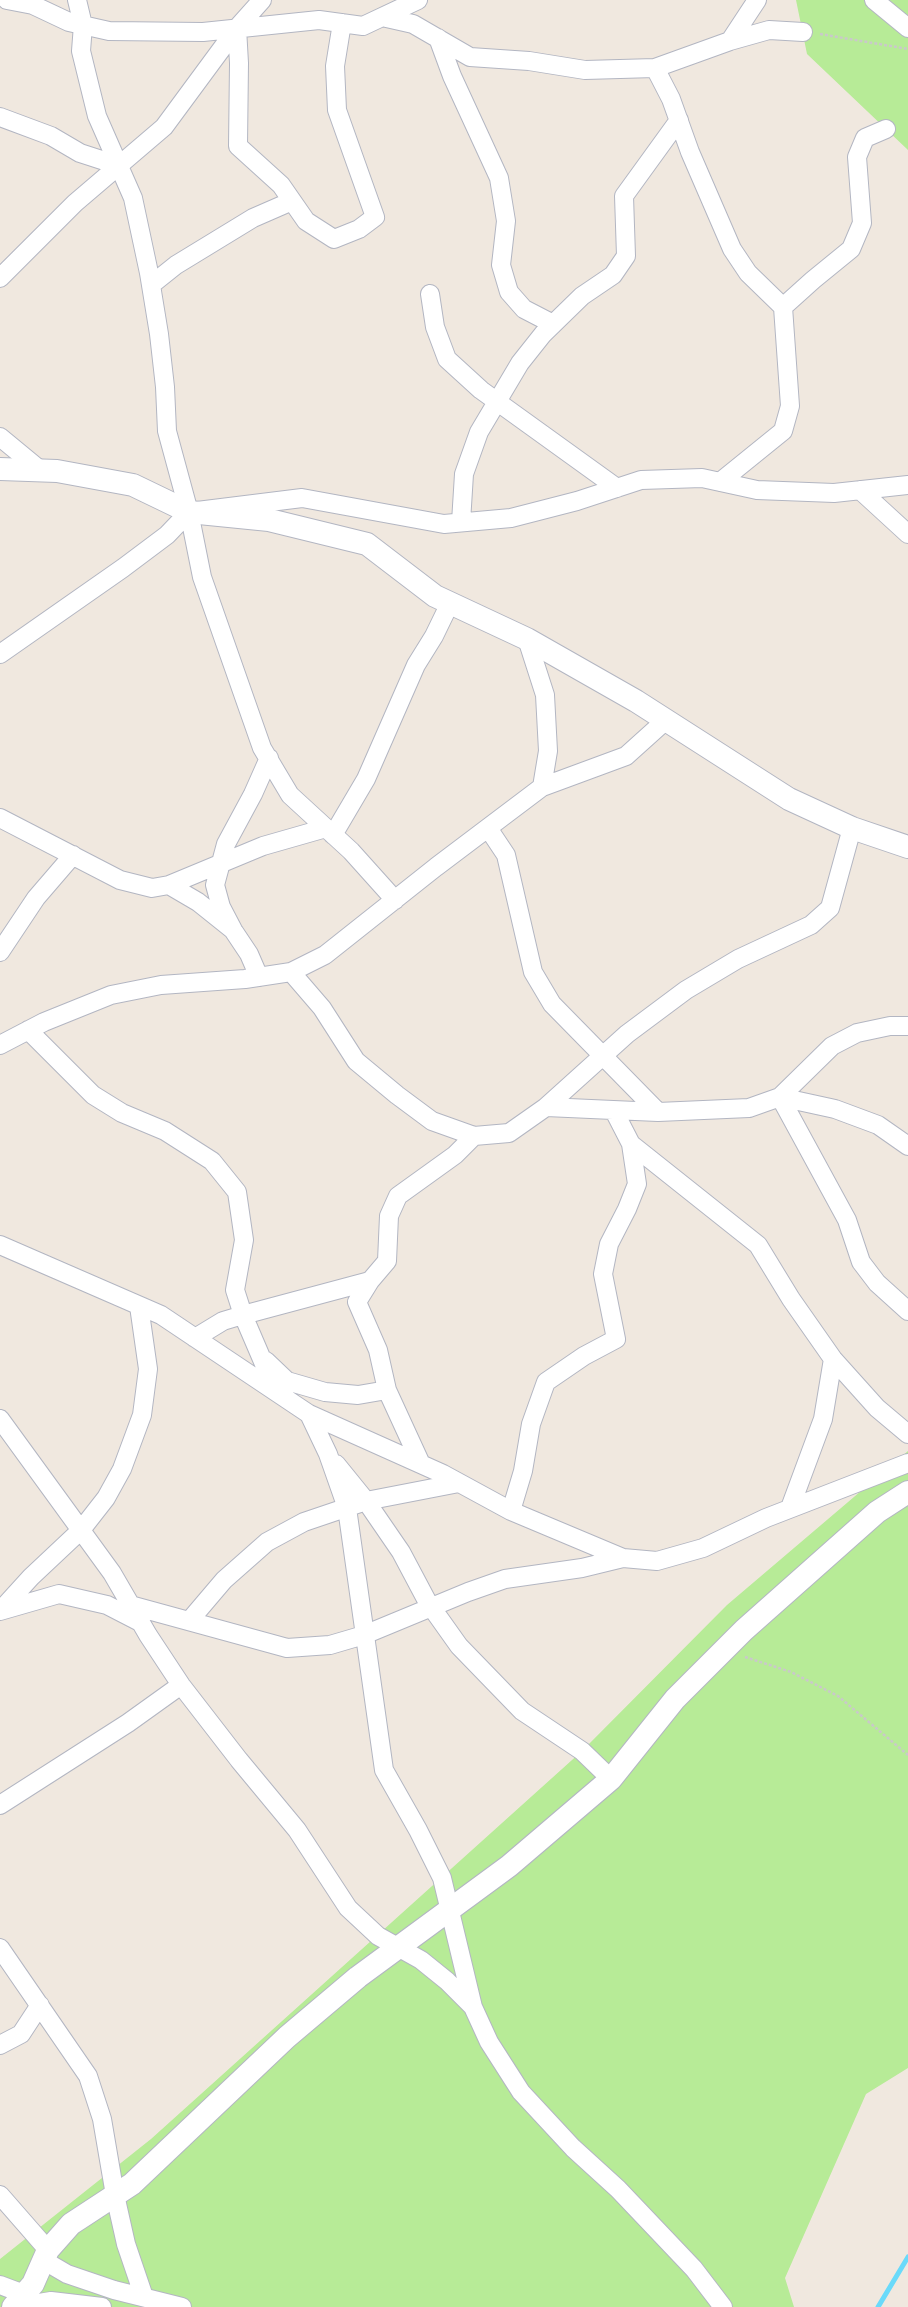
<!DOCTYPE html>
<html>
<head>
<meta charset="utf-8">
<style>
  body { margin:0 }
  canvas { display:block; background:#f0e8df }
</style>
</head>
<body>
<canvas width="908" height="2307"></canvas>
<script>
const ctx = document.querySelector('canvas').getContext('2d');
ctx.lineJoin = 'round';
function paint(path, color) {
  ctx.fillStyle = color;
  ctx.fill(path, 'evenodd');
}
function toPath(rows) {
  const path = new Path2D();
  for (const r of rows) {
    path.moveTo(r[0], r[1]);
    for (let i = 2; i < r.length; i += 2) path.lineTo(r[i], r[i + 1]);
  }
  return path;
}
function trace(path, color, width, dash) {
  ctx.strokeStyle = color;
  ctx.lineWidth = width;
  ctx.lineCap = dash ? 'butt' : 'round';
  ctx.setLineDash(dash || []);
  ctx.stroke(path);
}
paint(toPath([
  [796,0,908,0,908,150,807,54],
  [908,1451,908,2068,866,2094,785,2278,794,2307,0,2307,0,2259,151,2139,582,1751,727,1605]
]), '#b7eb97');
trace(toPath([
  [878,2307,908,2257]
]), '#6adafa', 5);
const street = toPath([
  [7,0,33,5,69,22,109,31,203,32,319,20,363,26,418,0],
  [77,0,83,25,81,51,97,116,133,198,149,273,159,334,165,387,167,431,189,512,202,577,262,748,290,795,351,851,395,900],
  [874,0,908,28],
  [382,17,413,24,470,57,529,61,585,70,655,68,730,41,769,30,803,32],
  [237,28,239,63,238,146,281,185,306,221,334,239,359,229,375,217,337,110,335,66,342,23],
  [438,38,452,76,499,178,506,221,501,265,509,292,524,309,553,324],
  [730,41,757,0],
  [655,68,671,99,690,152,732,249,748,273,783,307,790,406,783,431,720,482],
  [0,117,51,136,80,153,117,165],
  [0,278,75,203,164,127,237,28,262,0],
  [151,285,176,265,253,218,292,201],
  [430,294,435,327,447,359,481,390,617,488],
  [783,307,813,280,851,249,862,223,857,157,865,138,886,129],
  [0,437,40,470],
  [860,490,908,534],
  [461,522,464,474,479,432,520,363,543,334,582,296,613,275,626,256,624,196,679,120],
  [527,639,545,695,548,751,542,787],
  [0,654,123,568,167,535,189,512,302,498,444,524,511,518,577,501,641,480,702,478,757,490,834,493,908,485],
  [0,818,120,880,152,888,169,885,198,902,233,930],
  [488,828,506,855,533,972,552,1004,658,1112],
  [333,835,366,779,416,665,434,636,450,603],
  [169,885,263,846,326,828],
  [0,952,36,898,73,855],
  [291,972,322,1008,356,1061,397,1095,432,1121,474,1136,509,1133,546,1107,627,1034,686,990,738,959,811,925,830,908,852,828],
  [259,977,249,954,233,930,221,907,215,885,226,844,253,794,269,758],
  [28,1030,93,1095,122,1113,165,1131,212,1161,237,1192,244,1240,235,1290,243,1315,276,1392],
  [0,1045,44,1022,111,995,161,985,245,979,291,972,325,955,436,867,542,787,626,756,666,720],
  [780,1097,847,1220,861,1262,877,1283,908,1311],
  [780,1097,835,1109,878,1125,908,1146],
  [546,1107,658,1112,749,1108,780,1097,832,1046,857,1033,890,1026,908,1026],
  [614,1111,631,1144,758,1245,791,1299,833,1359,877,1408,908,1434],
  [0,1245,161,1315,309,1414,443,1474,511,1511,623,1558,657,1561,703,1548,766,1518,908,1463],
  [195,1338,223,1321,243,1315,370,1281],
  [266,1361,287,1381,325,1392,358,1395,387,1390],
  [309,1414,328,1454,347,1508,384,1770,418,1830,442,1878,473,2007],
  [0,1419,112,1573,148,1635,181,1685,239,1760,297,1830,348,1908,378,1936,421,1960,447,1981,473,2007,489,2042,521,2092,573,2148,618,2189,694,2269,723,2307],
  [336,1464,366,1501,401,1552,427,1601,459,1646,522,1711,582,1751,611,1779],
  [421,1464,387,1390,378,1350,357,1302,370,1281,387,1261,389,1216,398,1196,455,1155,474,1136],
  [790,1508,823,1419,833,1359],
  [511,1511,523,1471,531,1424,546,1382,584,1356,616,1339,603,1274,609,1244,627,1209,637,1184,631,1144],
  [130,1605,287,1648,330,1645,364,1635,468,1592,505,1579,582,1568,623,1558],
  [0,1611,31,1577,81,1530,106,1498,122,1469,142,1415,148,1369,139,1306],
  [0,1611,59,1594,107,1605,140,1622],
  [190,1620,224,1580,267,1542,304,1522,366,1501,459,1483],
  [0,1805,128,1723,181,1685],
  [0,1948,88,2076,102,2119,115,2195,126,2244,144,2297],
  [0,2045,21,2034,40,2005],
  [0,2195,48,2250],
  [43,2260,67,2274,114,2290,182,2307],
  [0,2285,24,2294],
  [15,2307,51,2301,102,2307]
]);
const secondary = toPath([
  [0,469,57,471,133,485,189,512,269,520,367,544,435,596,527,639,636,701,789,799,852,828,908,847],
  [13,2307,33,2284,48,2250,71,2224,132,2184,287,2037,358,1977,509,1866,611,1779,675,1699,744,1630,877,1512,908,1492]
]);
trace(street, '#b3b6c2', 20);
trace(secondary, '#b3b6c2', 24);
trace(toPath([
  [820,34,908,49],
  [745,1657,791,1672,838,1696,908,1755]
]), '#c9c9c9', 2.5, [3, 2]);
trace(street, '#fff', 18);
trace(secondary, '#fff', 22);
</script>
</body>
</html>
